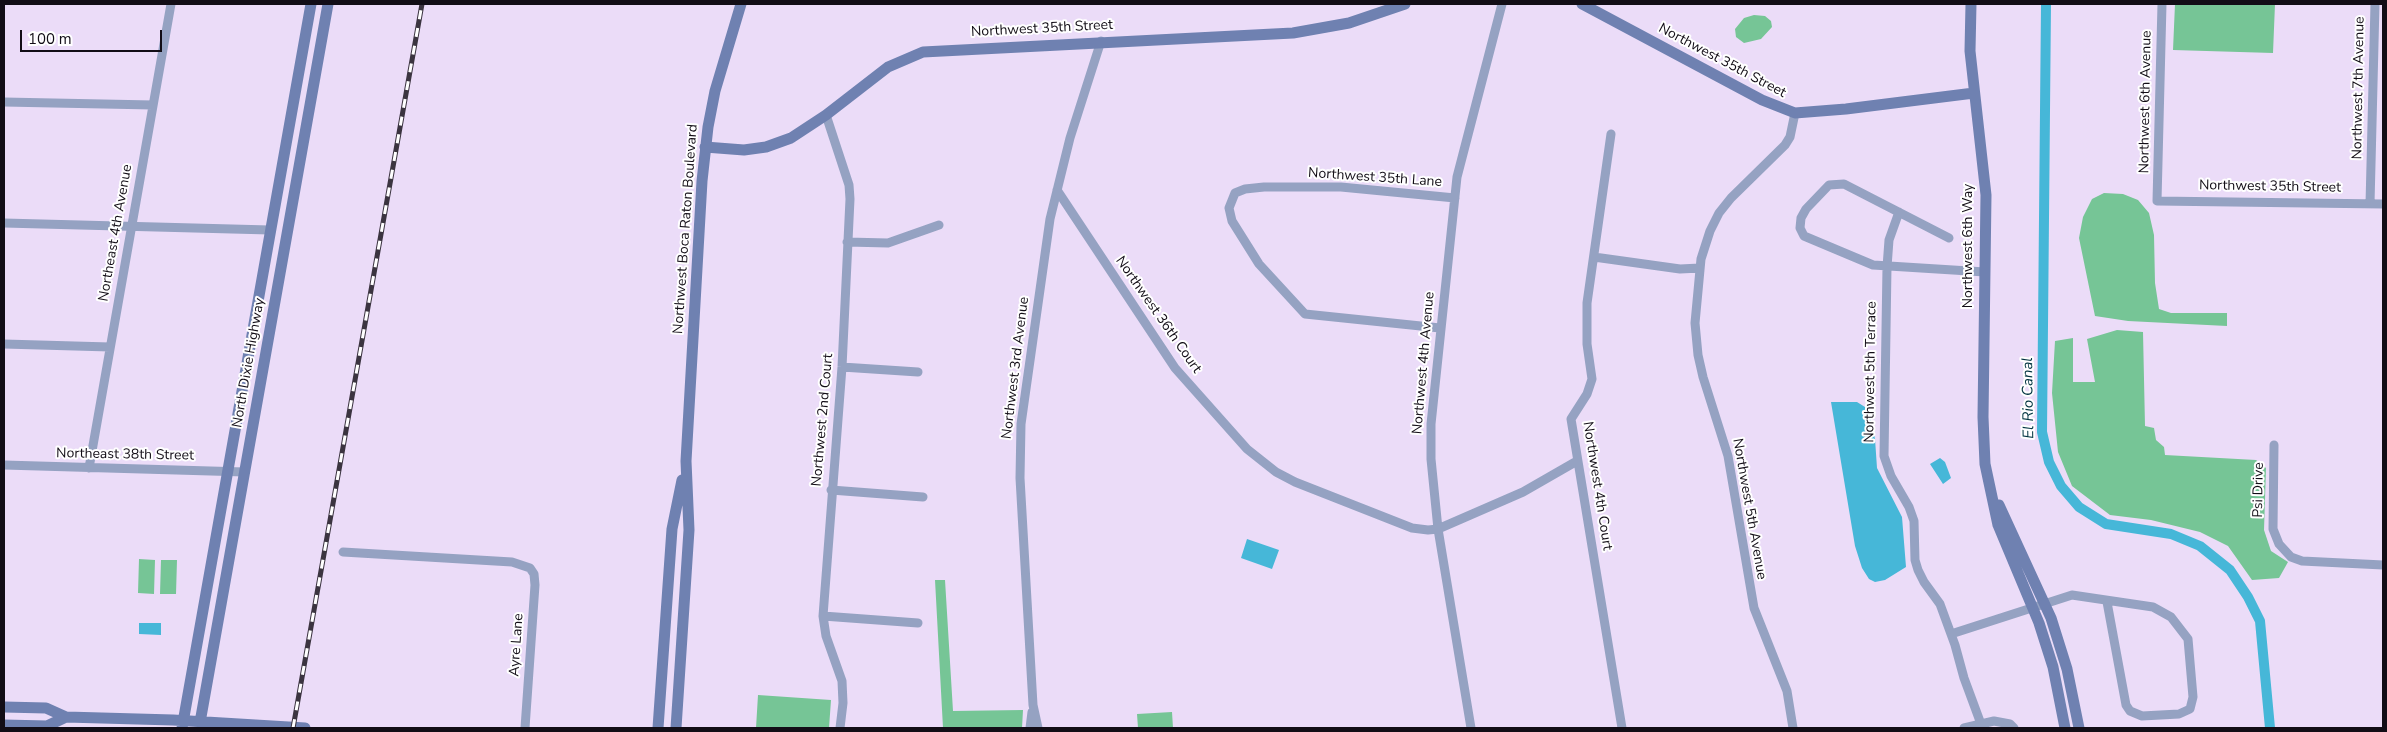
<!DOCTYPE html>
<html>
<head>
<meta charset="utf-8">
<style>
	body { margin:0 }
	#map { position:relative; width:2387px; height:732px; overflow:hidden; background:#ebdcf8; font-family:"Nunito Sans",sans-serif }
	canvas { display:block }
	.frame { position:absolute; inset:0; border:5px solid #120d16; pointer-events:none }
	.scale { position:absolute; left:20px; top:30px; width:142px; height:22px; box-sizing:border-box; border:2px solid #120d16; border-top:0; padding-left:6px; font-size:15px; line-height:18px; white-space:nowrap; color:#120d16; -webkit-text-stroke:4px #fff; paint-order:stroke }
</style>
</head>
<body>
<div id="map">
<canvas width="2387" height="732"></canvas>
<div class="frame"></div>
<div class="scale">100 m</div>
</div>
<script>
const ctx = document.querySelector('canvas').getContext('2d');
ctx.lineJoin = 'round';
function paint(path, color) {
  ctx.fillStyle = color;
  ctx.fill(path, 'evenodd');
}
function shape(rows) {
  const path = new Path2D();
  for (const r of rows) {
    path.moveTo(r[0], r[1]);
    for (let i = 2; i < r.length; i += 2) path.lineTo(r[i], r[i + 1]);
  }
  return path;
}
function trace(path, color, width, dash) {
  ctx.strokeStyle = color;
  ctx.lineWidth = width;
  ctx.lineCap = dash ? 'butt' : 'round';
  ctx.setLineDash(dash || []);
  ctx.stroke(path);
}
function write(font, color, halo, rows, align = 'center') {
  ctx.font = font + ' "Nunito Sans",sans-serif';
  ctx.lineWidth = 4;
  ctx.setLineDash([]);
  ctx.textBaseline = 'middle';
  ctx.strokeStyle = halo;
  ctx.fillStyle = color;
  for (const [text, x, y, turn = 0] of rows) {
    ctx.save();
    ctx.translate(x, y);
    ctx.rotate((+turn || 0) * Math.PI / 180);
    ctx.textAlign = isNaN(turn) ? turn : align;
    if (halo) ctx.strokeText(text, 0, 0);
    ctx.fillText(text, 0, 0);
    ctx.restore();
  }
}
const green = shape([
	[2175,4,2275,4,2273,53,2173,50],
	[1754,15,1765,16,1771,21,1772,27,1761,39,1744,43,1736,37,1735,29,1744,18],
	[2104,193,2123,194,2138,200,2149,213,2154,235,2155,283,2159,309,2171,313,2227,313,2227,326,2128,321,2095,316,2079,238,2083,217,2092,199],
	[2117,330,2143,332,2145,426,2154,428,2156,440,2164,447,2165,455,2256,460,2266,468,2264,530,2271,551,2288,562,2279,578,2252,580,2228,546,2200,532,2151,520,2110,515,2072,486,2058,452,2052,393,2055,341,2073,338,2073,382,2095,382,2087,339],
	[139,559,155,560,154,594,138,593],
	[161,560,177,560,176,594,160,594],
	[935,580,945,580,953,711,1023,710,1022,728,943,728],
	[758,695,831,700,829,728,756,728],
	[1172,712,1173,728,1138,728,1137,714]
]);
const water = shape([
	[1831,402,1857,402,1865,407,1869,413,1875,439,1877,468,1902,517,1906,567,1885,580,1875,582,1869,579,1862,568,1855,546],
	[1940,458,1945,462,1951,478,1943,484,1930,464],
	[1247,539,1279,550,1272,569,1241,558],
	[139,623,161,623,161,635,139,634]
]);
const canal = shape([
	[2046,4,2042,432,2049,462,2061,486,2079,507,2106,524,2171,534,2200,546,2230,570,2248,597,2260,621,2270,728]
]);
const street = shape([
	[2162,4,2157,201,2383,204],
	[4,102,153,105],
	[826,115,849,185,850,199,842,367,823,616,826,636,842,681,843,703,840,728],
	[1611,134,1587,303,1587,344,1592,379,1587,394,1571,419,1622,728],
	[1057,190,1175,368,1247,449,1276,472,1295,482,1412,528,1428,530,1438,529,1523,492,1577,461],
	[2370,204,2375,4],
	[1899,212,1889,240,1887,267,1884,456,1891,476,1909,507,1914,521,1915,560,1918,570,1924,582,1940,604,1955,645,1964,678,1981,724],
	[4,223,270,230],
	[1949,238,1844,184,1829,185,1806,209,1801,218,1800,228,1804,236,1873,265,1985,272],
	[847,242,888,243,939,225],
	[1594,257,1680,269,1700,268],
	[1440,328,1305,314,1259,264,1232,221,1229,208,1235,193,1245,189,1264,187,1341,187,1455,198],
	[4,344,110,347],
	[842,367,918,372],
	[2274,445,2273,529,2279,544,2291,557,2302,561,2383,565],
	[4,465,245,472],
	[89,468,171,4],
	[831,490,923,497],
	[343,552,512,562,530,568,534,574,535,585,525,728],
	[823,616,918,623],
	[1951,634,2072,595,2153,607,2171,617,2188,639,2193,697,2190,709,2179,714,2142,716,2130,711,2126,705,2107,602],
	[1030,728,1032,712],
	[1038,728,1033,705,1020,478,1021,424,1050,219,1070,138,1101,41],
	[1471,728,1438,529,1431,459,1431,424,1457,177,1502,4],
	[1793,728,1787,691,1754,608,1728,456,1703,377,1698,355,1695,323,1701,259,1710,231,1719,213,1731,198,1785,145,1790,137,1795,113],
	[1964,728,1994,721,2010,724,2014,728]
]);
const secondary = shape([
	[1582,4,1762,100,1795,113,1846,109,1974,93],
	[1971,4,1970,51,1986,195,1983,417,1985,464,1998,525,2039,623,2053,667,2065,728],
	[705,147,744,150,766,147,791,138,826,115,888,67,923,52,1293,33,1349,23,1405,4],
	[1999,505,2051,618,2067,669,2079,728],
	[4,707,46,708,66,717,173,720,305,728],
	[4,725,47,726,66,717],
	[182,728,311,4],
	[199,728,328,4],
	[658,728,672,529,682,480],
	[676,728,689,530,686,461,702,181,708,127,715,91,741,4]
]);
const rail = shape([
	[293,728,422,4]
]);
const streetNames = [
	["Northwest 35th Street",1042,29,-3],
	["Northwest 35th Street",1722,61,28],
	["Northwest 7th Avenue",2359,88,-89],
	["Northwest 6th Avenue",2146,102,-89],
	["Northwest 35th Lane",1375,178,4],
	["Northwest 35th Street",2270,187,1],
	["Northwest Boca Raton Boulevard",686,229,-86],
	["Northeast 4th Avenue",116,233,-80],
	["Northwest 6th Way",1969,246,-90],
	["Northwest 36th Court",1158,315,55],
	["North Dixie Highway",249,363,-80],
	["Northwest 4th Avenue",1424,363,-85],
	["Northwest 3rd Avenue",1016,368,-83],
	["Northwest 5th Terrace",1871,372,-89],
	["Northwest 2nd Court",823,420,-85],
	["Northeast 38th Street",125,455,1],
	["Northwest 4th Court",1597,486,81],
	["Psi Drive",2259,490,-89],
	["Northwest 5th Avenue",1749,509,80],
	["Ayre Lane",517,645,-86]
];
const waterNames = [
	["El Rio Canal",2029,398,-91]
];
paint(green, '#76c596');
paint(water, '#46b7d8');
trace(canal, '#46b7d8', 10);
trace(street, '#95a2c2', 9);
trace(secondary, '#6f81b1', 11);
trace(rail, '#3b3440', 5);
trace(rail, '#fff', 3, [9]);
write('14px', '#120d16', '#fff', streetNames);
write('italic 15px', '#003340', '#fff', waterNames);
</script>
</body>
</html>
